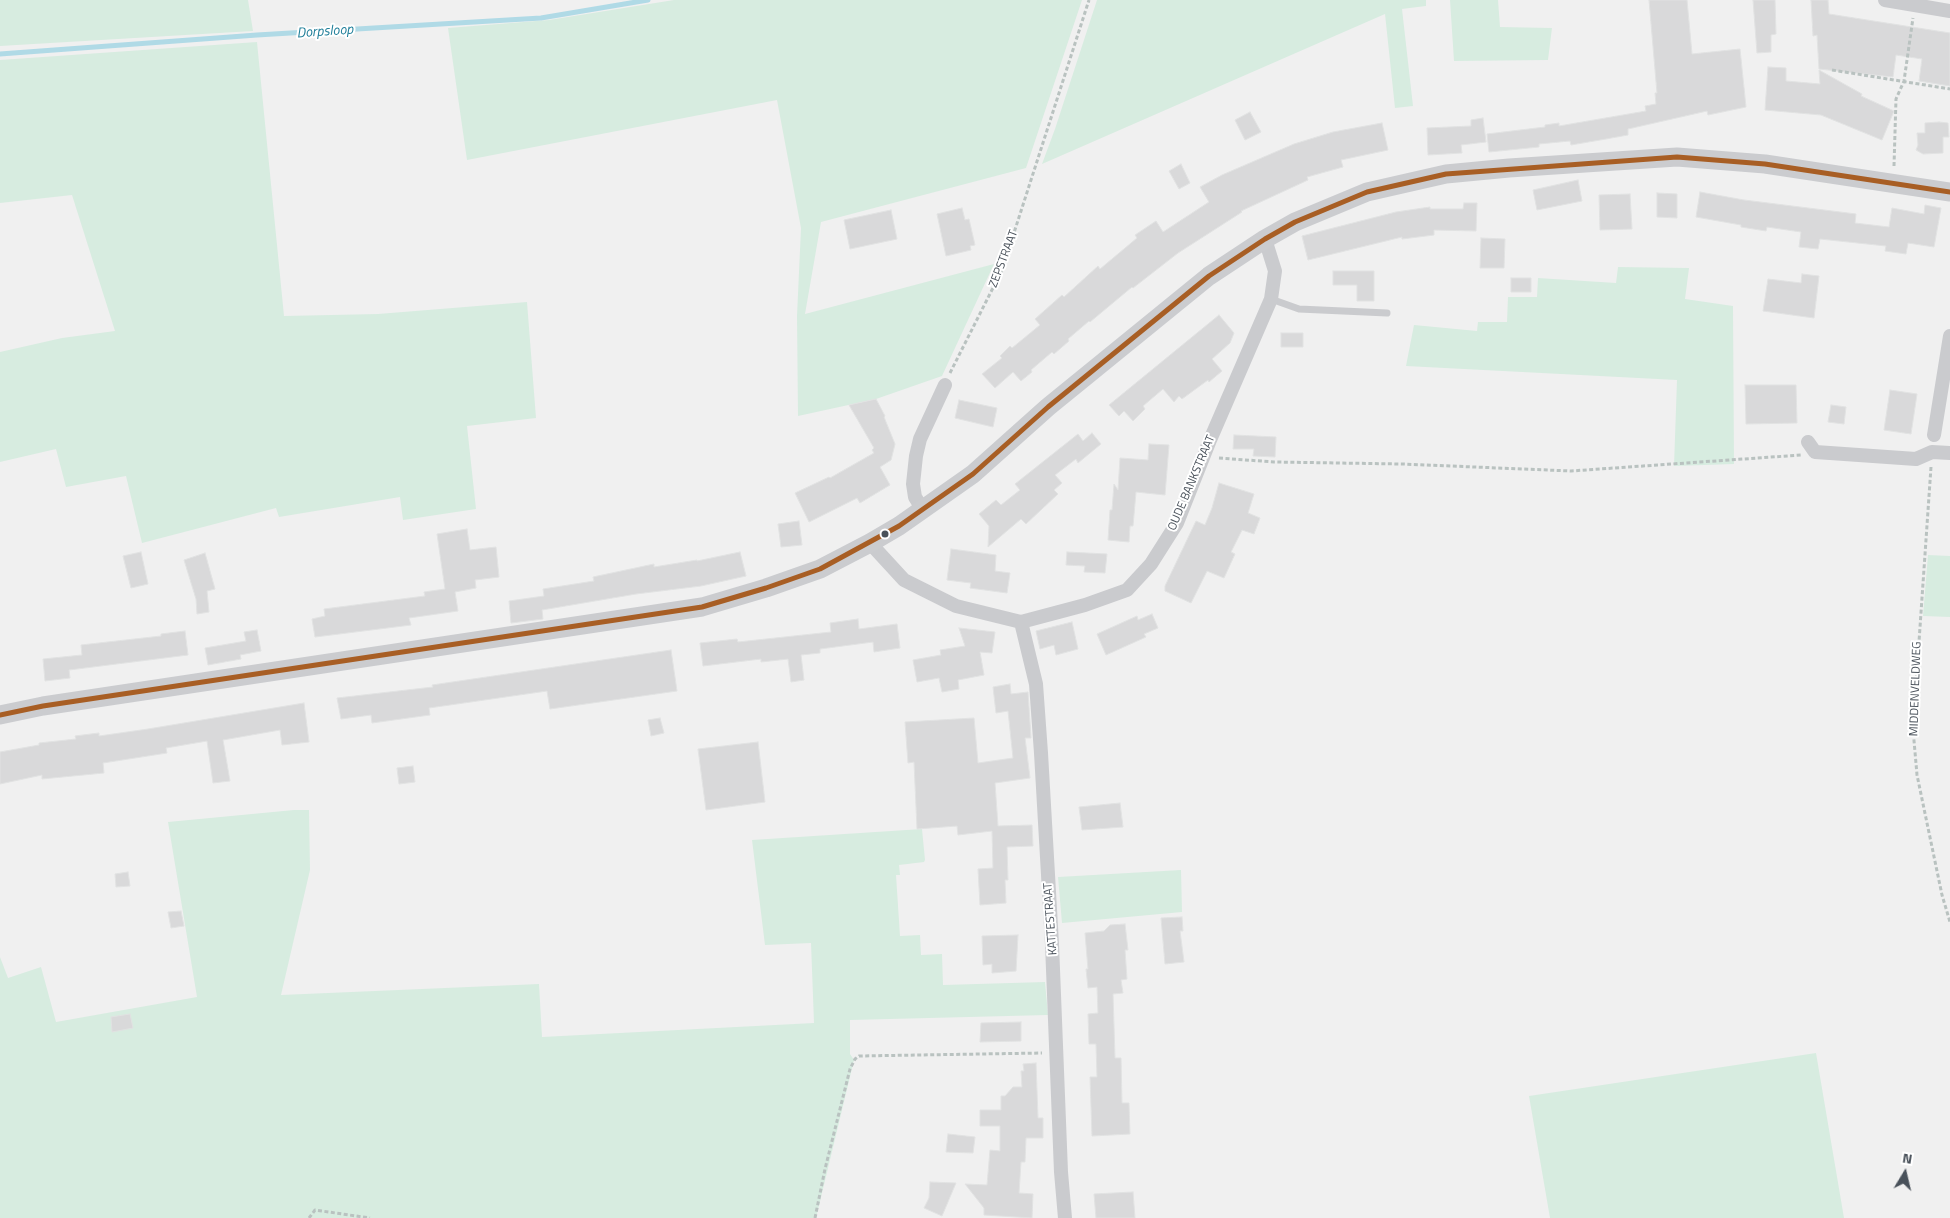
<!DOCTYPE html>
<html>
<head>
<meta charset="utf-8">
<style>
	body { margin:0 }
	#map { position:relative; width:1950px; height:1218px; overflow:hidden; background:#f0f0f0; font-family:"Titillium Web",sans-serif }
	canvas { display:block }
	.north { position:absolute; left:1880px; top:1148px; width:50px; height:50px; -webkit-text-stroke:4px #fff; paint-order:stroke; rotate:9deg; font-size:14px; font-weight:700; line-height:20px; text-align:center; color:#49515a }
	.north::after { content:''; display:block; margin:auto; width:18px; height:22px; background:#49515a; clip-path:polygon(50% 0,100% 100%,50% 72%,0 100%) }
</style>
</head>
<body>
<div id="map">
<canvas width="1950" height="1218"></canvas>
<div class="north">N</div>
</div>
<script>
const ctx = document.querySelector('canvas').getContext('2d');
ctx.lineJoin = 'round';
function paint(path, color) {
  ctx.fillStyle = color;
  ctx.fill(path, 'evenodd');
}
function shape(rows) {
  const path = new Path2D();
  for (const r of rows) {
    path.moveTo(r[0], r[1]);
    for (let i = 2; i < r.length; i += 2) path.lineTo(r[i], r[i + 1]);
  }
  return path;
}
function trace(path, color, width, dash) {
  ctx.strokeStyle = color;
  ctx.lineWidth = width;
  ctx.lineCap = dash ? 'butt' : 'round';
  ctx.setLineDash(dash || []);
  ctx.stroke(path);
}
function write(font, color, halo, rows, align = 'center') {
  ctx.font = font + ' "Titillium Web",sans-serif';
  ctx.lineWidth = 4;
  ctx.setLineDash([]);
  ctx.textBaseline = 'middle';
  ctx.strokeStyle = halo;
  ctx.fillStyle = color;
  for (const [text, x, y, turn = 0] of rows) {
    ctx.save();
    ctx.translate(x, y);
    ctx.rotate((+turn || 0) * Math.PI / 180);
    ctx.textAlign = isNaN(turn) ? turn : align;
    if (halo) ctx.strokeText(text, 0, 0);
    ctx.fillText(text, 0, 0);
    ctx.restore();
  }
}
const green = shape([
	[0,0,248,0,253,31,0,46],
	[674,0,1082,0,1026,168,821,222,805,314,994,264,942,376,876,399,798,416,797,316,801,228,777,100,467,160,448,28,549,20],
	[1097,0,1426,0,1426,6,1402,9,1413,106,1395,108,1385,14,1042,164,1055,129],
	[1450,0,1498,0,1500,27,1552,28,1548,60,1454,61],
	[257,42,284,316,378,314,527,302,536,418,467,426,476,509,403,520,400,497,279,517,276,508,142,543,126,476,66,487,56,449,0,462,0,352,62,338,115,331,72,195,0,203,0,60],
	[1618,267,1689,268,1685,299,1733,306,1734,464,1674,466,1677,380,1406,366,1414,325,1477,331,1478,322,1507,322,1508,297,1537,297,1538,278,1616,283],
	[1928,555,1950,556,1950,617,1923,616],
	[294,810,309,810,310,870,281,995,539,984,542,1037,814,1023,811,943,765,945,752,840,922,829,925,860,924,862,899,865,900,875,896,875,900,936,920,935,921,955,942,954,943,985,1045,982,1048,1015,850,1020,850,1054,854,1060,816,1218,0,1218,0,957,8,978,41,967,56,1022,197,997,168,822],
	[1181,870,1182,912,1062,923,1058,877],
	[1816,1053,1844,1218,1550,1218,1529,1096]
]);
const stream = shape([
	[0,54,257,35,541,18,648,0]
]);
const building = shape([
	[1649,0,1687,0,1692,54,1740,49,1746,107,1708,115,1707,111,1628,129,1628,135,1606,139,1571,145,1570,141,1539,144,1539,147,1489,152,1487,134,1545,127,1545,125,1559,123,1559,126,1646,111,1645,106,1656,104,1655,93,1657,93,1649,0],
	[1753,0,1775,0,1776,34,1771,35,1771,52,1757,53,1753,0],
	[1811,0,1828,0,1829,14,1950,33,1950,86,1919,81,1922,59,1896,55,1893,77,1819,69,1817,35,1813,36,1811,0],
	[1768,67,1786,68,1786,81,1820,84,1819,70,1862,94,1861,96,1894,111,1882,140,1821,115,1765,110,1768,67],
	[1250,112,1261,132,1245,140,1235,120,1250,112],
	[1483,118,1486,142,1461,145,1462,153,1428,155,1427,128,1471,126,1471,120,1483,118],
	[1939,122,1948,123,1949,137,1943,137,1943,153,1923,154,1916,150,1918,145,1917,133,1925,133,1925,123,1939,122],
	[1382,123,1388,150,1341,160,1343,167,1307,177,1308,180,1241,211,1242,212,1178,253,1133,288,1132,287,1090,322,1089,321,1068,339,1069,341,1054,354,1052,352,1031,370,1032,372,1021,381,1013,372,995,388,982,374,1002,358,1000,356,1010,346,1012,348,1040,325,1035,319,1062,295,1064,297,1098,266,1100,269,1137,238,1135,235,1156,221,1163,232,1209,202,1200,187,1222,175,1294,144,1333,132,1382,123],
	[1181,164,1190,183,1179,189,1169,171,1181,164],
	[1578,180,1582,201,1537,210,1533,190,1578,180],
	[1700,192,1744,200,1856,214,1855,223,1889,227,1892,208,1924,214,1925,205,1941,208,1934,247,1908,243,1906,254,1885,251,1886,246,1820,239,1818,249,1799,247,1801,232,1767,227,1766,231,1741,227,1741,225,1696,217,1700,192],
	[1657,193,1677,194,1677,218,1657,217,1657,193],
	[1630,194,1632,229,1600,230,1599,195,1630,194],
	[1464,203,1477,203,1476,231,1434,230,1434,235,1402,239,1402,237,1308,260,1302,236,1396,212,1430,207,1430,209,1463,209,1464,203],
	[962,208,965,220,969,219,975,245,970,246,971,250,946,256,937,214,962,208],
	[891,210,897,239,850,249,844,220,891,210],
	[1481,238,1505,239,1504,268,1480,268,1481,238],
	[1333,271,1374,271,1374,301,1357,301,1357,285,1333,285,1333,271],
	[1802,274,1819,276,1814,318,1763,311,1768,279,1801,283,1802,274],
	[1511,278,1531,278,1531,292,1511,292,1511,278],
	[1219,315,1234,333,1230,343,1212,359,1222,371,1209,382,1208,380,1182,399,1179,396,1174,402,1163,389,1143,406,1145,409,1133,421,1124,411,1119,416,1109,405,1219,315],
	[1281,333,1303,333,1303,347,1281,347,1281,333],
	[1745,385,1796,385,1797,423,1746,424,1745,385],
	[1890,390,1917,394,1911,434,1884,430,1890,390],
	[876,399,885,416,884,417,895,444,891,460,880,467,890,485,860,503,857,498,809,522,795,493,829,477,830,478,874,453,872,450,874,448,849,405,876,399],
	[959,400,997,408,993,427,955,418,959,400],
	[1831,405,1846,407,1844,424,1828,422,1831,405],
	[1092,433,1101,444,1078,463,1076,459,1055,475,1062,483,1054,490,1058,494,1026,524,1021,519,988,547,989,526,979,514,996,500,1001,505,1020,490,1015,484,1078,434,1083,441,1092,433],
	[1234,435,1276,437,1275,457,1253,456,1254,449,1233,449,1234,435],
	[1149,444,1169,445,1165,495,1136,492,1133,526,1130,526,1129,542,1108,540,1110,510,1112,510,1114,484,1118,490,1120,458,1148,460,1149,444],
	[1219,483,1254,494,1248,513,1260,518,1254,534,1242,530,1231,552,1235,554,1224,578,1207,571,1191,603,1165,591,1165,586,1196,521,1205,525,1212,508,1219,483],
	[799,521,802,545,781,547,778,524,799,521],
	[467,529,470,550,496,547,499,577,475,580,476,588,455,592,458,611,409,618,411,625,315,637,312,619,325,616,324,609,425,596,424,592,445,589,437,534,467,529],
	[951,549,996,555,995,571,1010,573,1007,593,970,588,971,583,947,580,951,549],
	[141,552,148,584,131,588,123,556,141,552],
	[740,552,746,576,701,586,636,594,542,610,543,619,511,623,509,601,544,596,543,589,594,581,593,577,654,564,654,567,697,560,697,561,740,552],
	[1067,552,1107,554,1105,573,1084,572,1085,566,1066,565,1067,552],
	[205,553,215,589,207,591,209,612,197,614,196,599,184,560,205,553],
	[1152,614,1158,628,1144,634,1146,637,1106,655,1097,634,1137,616,1138,620,1152,614],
	[858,619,859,629,897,624,900,648,874,652,873,642,820,649,820,653,801,655,804,680,791,682,788,659,761,662,761,659,703,666,700,643,737,639,738,642,831,632,830,623,858,619],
	[1072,622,1078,649,1056,655,1054,645,1040,649,1036,631,1072,622],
	[959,628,995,632,992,653,980,652,984,675,958,680,959,689,942,692,939,678,917,682,913,660,941,655,940,650,965,646,959,628],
	[257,630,261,651,240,655,241,659,208,665,205,648,246,641,244,632,257,630],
	[185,631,188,655,69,670,70,678,45,681,43,659,82,655,81,645,161,636,161,634,185,631],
	[671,650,677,691,550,709,547,691,429,708,430,715,372,723,371,715,341,719,337,698,433,687,432,685,671,650],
	[1010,684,1011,694,1028,692,1031,738,1025,738,1030,778,995,783,998,826,1032,825,1033,846,1007,847,1008,880,1005,880,1006,903,980,905,978,869,993,868,992,831,958,835,957,826,917,829,914,762,908,763,905,722,974,718,978,763,1013,758,1008,711,996,713,993,687,1010,684],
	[304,703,309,742,282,745,280,730,223,740,230,781,213,783,207,741,166,748,167,753,103,763,104,773,42,779,42,775,0,784,0,752,39,745,39,743,76,739,75,736,99,733,99,736,148,729,304,703],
	[660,718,664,733,651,736,648,720,660,718],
	[758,742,765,802,706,810,698,749,758,742],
	[413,766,415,782,399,784,397,768,413,766],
	[1120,803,1123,827,1082,830,1079,807,1120,803],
	[128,872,130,886,116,887,115,874,128,872],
	[181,911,184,926,171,928,168,912,181,911],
	[1182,917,1183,931,1180,931,1184,962,1165,964,1161,918,1182,917],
	[1125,924,1128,950,1125,950,1127,979,1121,980,1123,993,1113,994,1115,1058,1121,1058,1122,1103,1129,1103,1130,1134,1092,1136,1090,1077,1097,1077,1096,1044,1089,1044,1088,1014,1098,1013,1097,987,1088,988,1086,969,1088,969,1085,933,1104,931,1110,925,1125,924],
	[1018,935,1016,971,992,973,992,964,983,965,982,936,1018,935],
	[130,1014,133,1028,112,1032,111,1017,130,1014],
	[1021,1022,1021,1041,980,1042,981,1023,1021,1022],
	[1036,1063,1038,1118,1043,1118,1043,1138,1026,1138,1025,1162,1021,1162,1019,1193,1033,1194,1032,1218,984,1215,984,1208,965,1184,987,1185,990,1150,1000,1151,1000,1126,980,1126,980,1110,1001,1110,1001,1096,1005,1096,1013,1087,1022,1087,1021,1071,1024,1071,1023,1064,1036,1063],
	[948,1134,975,1137,973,1153,946,1152,948,1134],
	[930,1182,956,1183,942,1216,924,1208,929,1198,930,1182],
	[1133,1192,1135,1218,1096,1218,1094,1194,1133,1192]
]);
const path = shape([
	[1832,70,1950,89],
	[1894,166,1896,99,1904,81,1913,18],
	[950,373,1002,270,1089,0],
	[1219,458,1274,462,1402,464,1571,471,1801,455],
	[1931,467,1913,729,1917,775,1942,895,1950,922],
	[309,1218,315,1210,370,1218],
	[815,1218,825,1169,850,1069,855,1059,859,1056,1042,1053]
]);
const lane = shape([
	[1271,299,1299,309,1387,313]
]);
const street = shape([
	[1885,0,1950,11],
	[1934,435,1950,336],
	[1808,442,1815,452,1830,453,1916,459,1932,452,1950,453],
	[923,510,915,497,913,484,916,456,920,439,945,385],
	[870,543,904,580,956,606,1021,622,1085,605,1127,590,1151,564,1177,523,1210,440,1271,299,1275,271,1265,239],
	[1021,622,1036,684,1041,753,1052,944,1061,1172,1065,1218]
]);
const secondary = shape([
	[0,715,43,706,702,607,766,588,820,569,870,543,899,526,973,474,1048,407,1209,276,1265,239,1295,222,1367,192,1446,174,1509,168,1677,157,1765,164,1950,192]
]);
const bus1 = shape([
	[0,715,43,706,702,607,766,588,820,569,899,526,973,474,1048,407,1209,276,1265,239,1295,222,1367,192,1446,174,1677,157,1765,164,1950,192]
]);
const markers = [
	[885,534,4.5,"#49515a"]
];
const streetNames = [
	["ZEPSTRAAT",1004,259,-69],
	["OUDE BANKSTRAAT",1192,483,-67],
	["MIDDENVELDWEG",1916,689,-88],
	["KATTESTRAAT",1051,919,-94]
];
const waterNames = [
	["Dorpsloop",325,32,-4]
];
paint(green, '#d7ece0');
trace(stream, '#b0dae6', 5);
paint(building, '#d9d9da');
trace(building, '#e1e2e2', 1);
trace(path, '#b9c2c0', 3, [4, 2.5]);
trace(lane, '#cacbce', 7);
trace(street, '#cacbce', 14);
trace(secondary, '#cbcccf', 19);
trace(bus1, '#a85e24', 5);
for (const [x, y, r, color] of markers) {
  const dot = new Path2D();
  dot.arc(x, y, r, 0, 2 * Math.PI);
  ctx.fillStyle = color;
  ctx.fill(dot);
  trace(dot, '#fff', 2);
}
write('12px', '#49515a', '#fff', streetNames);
write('italic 14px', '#1d7d98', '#fff', waterNames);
</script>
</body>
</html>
